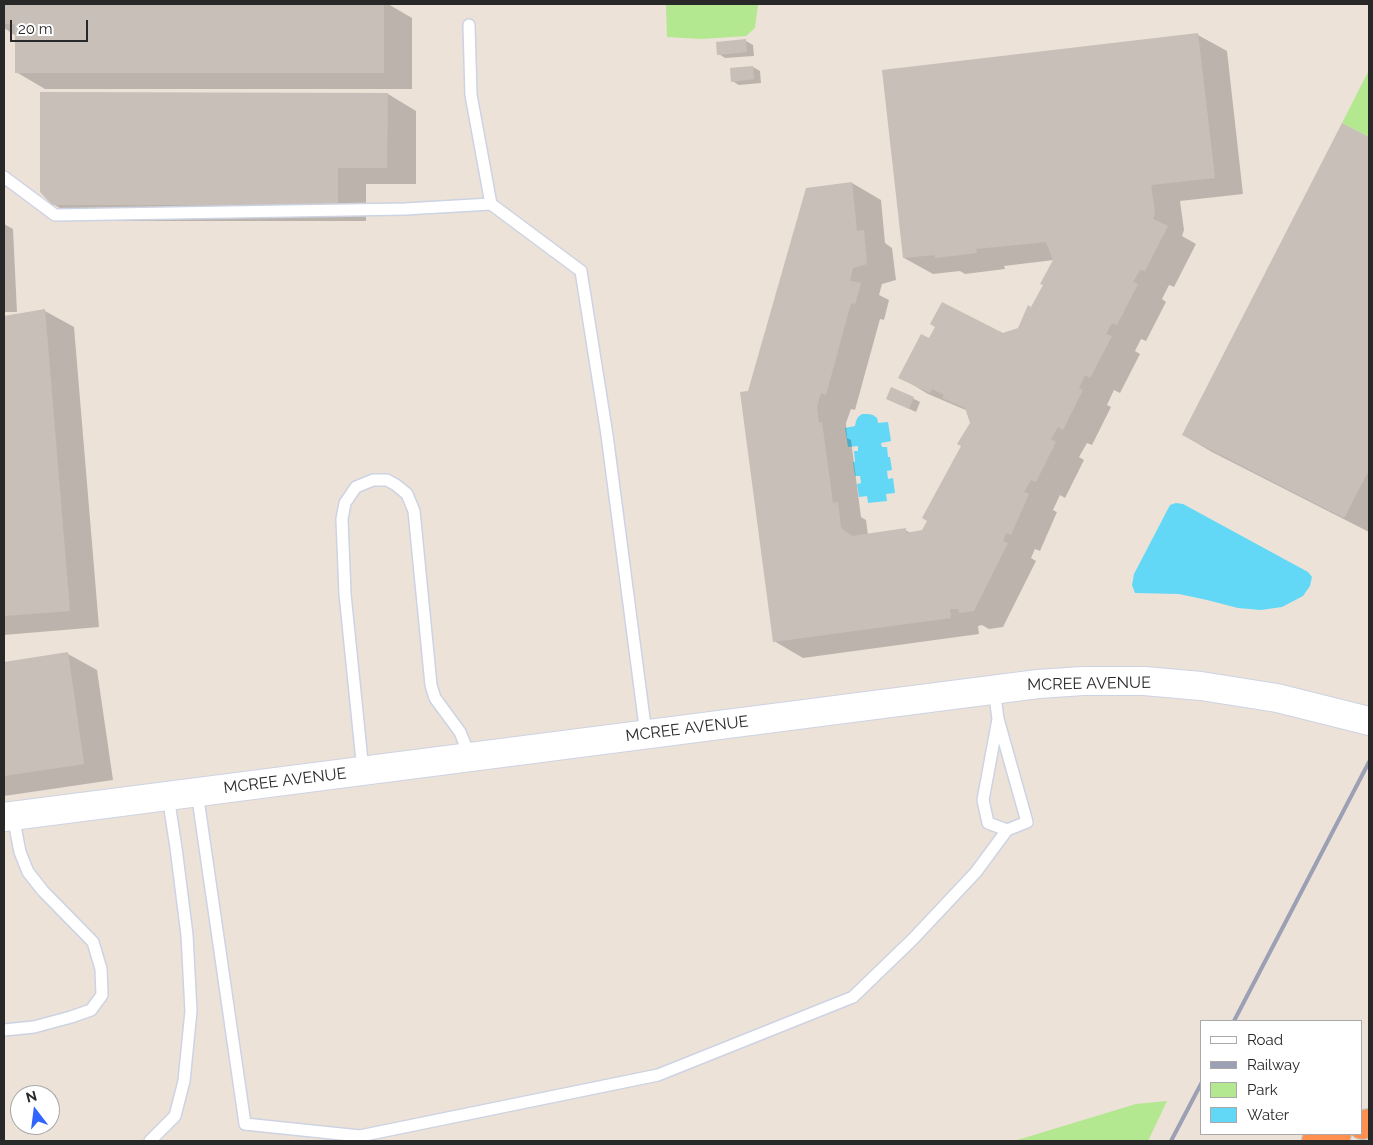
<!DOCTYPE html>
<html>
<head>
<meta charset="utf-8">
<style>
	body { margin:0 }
	#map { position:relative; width:1373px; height:1145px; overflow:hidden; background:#ece2d8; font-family:Raleway,sans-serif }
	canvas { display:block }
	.frame { position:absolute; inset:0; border:5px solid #282828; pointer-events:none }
	.legend { position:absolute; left:1200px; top:1020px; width:162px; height:115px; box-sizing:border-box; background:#fff; border:1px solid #a9a9a9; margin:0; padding:6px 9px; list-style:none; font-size:15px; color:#282828 }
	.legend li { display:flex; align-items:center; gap:10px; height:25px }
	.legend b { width:25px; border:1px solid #a9a9a9 }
	.north { position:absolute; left:10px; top:1085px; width:50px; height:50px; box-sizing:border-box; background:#fff; border:1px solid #a9a9a9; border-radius:50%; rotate:345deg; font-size:14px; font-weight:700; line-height:20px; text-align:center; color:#282828 }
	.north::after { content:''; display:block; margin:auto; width:18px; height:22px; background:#3165ff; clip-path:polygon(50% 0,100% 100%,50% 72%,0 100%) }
	.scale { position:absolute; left:10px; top:20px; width:78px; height:22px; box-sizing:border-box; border:2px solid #282828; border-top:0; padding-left:6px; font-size:15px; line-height:18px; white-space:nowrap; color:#282828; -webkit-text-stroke:4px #fff; paint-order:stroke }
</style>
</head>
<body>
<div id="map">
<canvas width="1373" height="1145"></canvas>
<div class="frame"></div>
<ul class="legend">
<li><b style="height:6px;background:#fff"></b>Road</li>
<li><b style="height:6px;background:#9ba0b4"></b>Railway</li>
<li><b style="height:14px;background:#b3e790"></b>Park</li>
<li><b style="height:14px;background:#62d8f6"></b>Water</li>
</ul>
<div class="north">N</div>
<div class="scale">20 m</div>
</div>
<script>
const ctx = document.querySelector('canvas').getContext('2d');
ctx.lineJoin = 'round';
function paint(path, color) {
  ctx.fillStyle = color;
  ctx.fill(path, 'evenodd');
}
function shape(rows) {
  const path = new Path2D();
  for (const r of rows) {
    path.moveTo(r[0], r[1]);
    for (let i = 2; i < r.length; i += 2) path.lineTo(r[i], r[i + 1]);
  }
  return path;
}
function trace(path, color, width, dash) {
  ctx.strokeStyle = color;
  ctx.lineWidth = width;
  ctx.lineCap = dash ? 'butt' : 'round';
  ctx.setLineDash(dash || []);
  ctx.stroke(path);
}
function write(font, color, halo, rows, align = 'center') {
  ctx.font = font + ' Raleway,sans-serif';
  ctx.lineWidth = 4;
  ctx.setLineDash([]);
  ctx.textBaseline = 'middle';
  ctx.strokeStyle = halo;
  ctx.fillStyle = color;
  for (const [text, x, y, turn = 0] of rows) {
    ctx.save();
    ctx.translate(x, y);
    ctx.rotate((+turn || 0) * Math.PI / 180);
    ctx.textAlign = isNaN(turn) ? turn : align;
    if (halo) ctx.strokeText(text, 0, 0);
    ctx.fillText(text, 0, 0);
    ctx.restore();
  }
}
const green = shape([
	[666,4,758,4,755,28,746,36,701,39,667,37],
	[1369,70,1369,137,1342,123],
	[1167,1101,1148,1141,1014,1141,1136,1104]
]);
const water = shape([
	[862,414,868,414,873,415,877,418,878,423,888,422,891,441,881,443,882,447,887,447,888,457,890,457,892,470,887,471,888,479,893,478,895,493,886,494,887,501,868,503,867,496,859,497,857,484,861,483,860,476,855,476,853,462,855,462,854,451,858,451,858,446,848,447,845,428,855,426,856,421,858,417],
	[1176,503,1183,504,1308,572,1312,577,1310,586,1303,596,1282,607,1261,610,1238,608,1207,600,1179,594,1135,593,1132,585,1134,574,1170,505]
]);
const shadow = shape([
	[4,4,388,4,412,18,412,89,45,89,16,72,16,36,4,28],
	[1198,35,1227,51,1243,194,1180,201,1184,230,1182,236,1196,244,1174,287,1169,285,1162,299,1166,302,1146,341,1141,339,1135,351,1140,354,1120,393,1114,390,1107,405,1111,407,1092,445,1087,443,1079,457,1084,460,1065,498,1060,495,1053,510,1057,512,1040,551,1035,549,1031,558,1036,561,1003,627,989,629,982,625,978,626,979,634,803,658,774,641,749,392,852,183,881,200,885,243,892,248,896,280,882,284,879,295,889,300,884,320,880,319,855,410,851,409,846,423,847,438,851,440,861,517,866,520,868,535,905,530,911,533,923,531,963,446,972,423,968,411,928,394,900,377,930,339,1002,334,1019,329,1045,285,1054,260,1004,266,1005,269,965,274,960,271,933,274,904,258],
	[746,41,753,45,754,56,725,58,719,54],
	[753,67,760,71,761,83,739,85,732,81],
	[388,94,416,111,416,184,366,184,366,221,82,221,53,204],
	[1342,125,1369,138,1369,532,1212,452,1183,435],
	[4,224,13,229,17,312,4,312],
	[45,311,74,327,99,627,4,635,4,317],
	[892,388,920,402,916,412,894,402],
	[68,654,97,670,113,780,4,796,4,663]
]);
const building = shape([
	[4,4,384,4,384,73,15,73,15,24,4,24],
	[1198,33,1215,178,1151,185,1155,213,1153,219,1168,226,1145,271,1140,270,1133,282,1138,284,1117,325,1112,323,1106,334,1112,336,1090,378,1085,375,1079,388,1083,390,1063,430,1058,427,1051,439,1056,442,1036,482,1031,480,1024,492,1029,494,1011,535,1006,533,1003,541,1008,543,974,611,959,613,958,609,950,609,951,618,773,642,740,392,748,391,806,188,852,182,857,231,864,230,867,264,853,268,850,281,861,283,855,304,851,303,826,395,821,393,817,406,819,423,822,422,833,503,838,502,841,528,852,536,906,528,906,533,922,530,927,521,922,518,961,446,957,444,970,423,965,408,942,398,944,395,932,389,930,393,898,378,921,334,929,338,935,327,930,324,942,302,1003,333,1018,328,1028,305,1031,307,1043,285,1040,284,1053,260,1046,242,976,249,977,253,935,258,935,255,903,258,882,70],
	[746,39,747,52,717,55,716,42],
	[753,66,754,79,731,82,730,68],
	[40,92,388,93,387,168,338,168,338,205,52,205,40,192],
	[1342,123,1369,137,1369,470,1344,518,1182,435],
	[45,309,70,611,4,616,4,316],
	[891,387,914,397,909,409,886,399],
	[68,652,84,764,4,776,4,662]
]);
const lane = shape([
	[469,25,471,95,491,204],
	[4,177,55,215,405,209,491,204,581,271,607,435,646,734],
	[994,689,998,719,1027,822,1007,830,988,823,983,800,998,719],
	[363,771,345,594,342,519,345,503,356,487,373,480,387,480,396,485,407,494,414,511,431,685,435,698,460,732,470,757],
	[197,792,245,1124,360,1136,658,1075,853,997,913,939,976,872,1007,830],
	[4,1030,34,1027,71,1017,91,1010,102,995,101,969,93,942,43,891,28,872,20,852,13,816],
	[150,1141,175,1116,184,1081,191,1011,187,935,176,848,168,796]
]);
const secondary = shape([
	[4,817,1038,684,1083,681,1144,681,1201,686,1277,698,1369,721]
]);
const highway = shape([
	[1362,1125,1369,1123],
	[1316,1141,1337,1134]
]);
const rail = shape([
	[1234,1021,1369,762],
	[1171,1141,1202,1082]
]);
const streetNames = [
	["MCREE AVENUE",1089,684,-1],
	["MCREE AVENUE",687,729,-7],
	["MCREE AVENUE",285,781,-7]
];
paint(green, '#b3e790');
paint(water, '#62d8f6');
paint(shadow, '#0003');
paint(building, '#c7bfb8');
trace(lane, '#cdd3e2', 14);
trace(secondary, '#cdd3e2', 30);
trace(highway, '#c3c3c3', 30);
trace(lane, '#fff', 11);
trace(secondary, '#fff', 28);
trace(highway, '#ff904f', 28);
trace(rail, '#9ba0b4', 4);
write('16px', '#282828', '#fff', streetNames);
</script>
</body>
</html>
